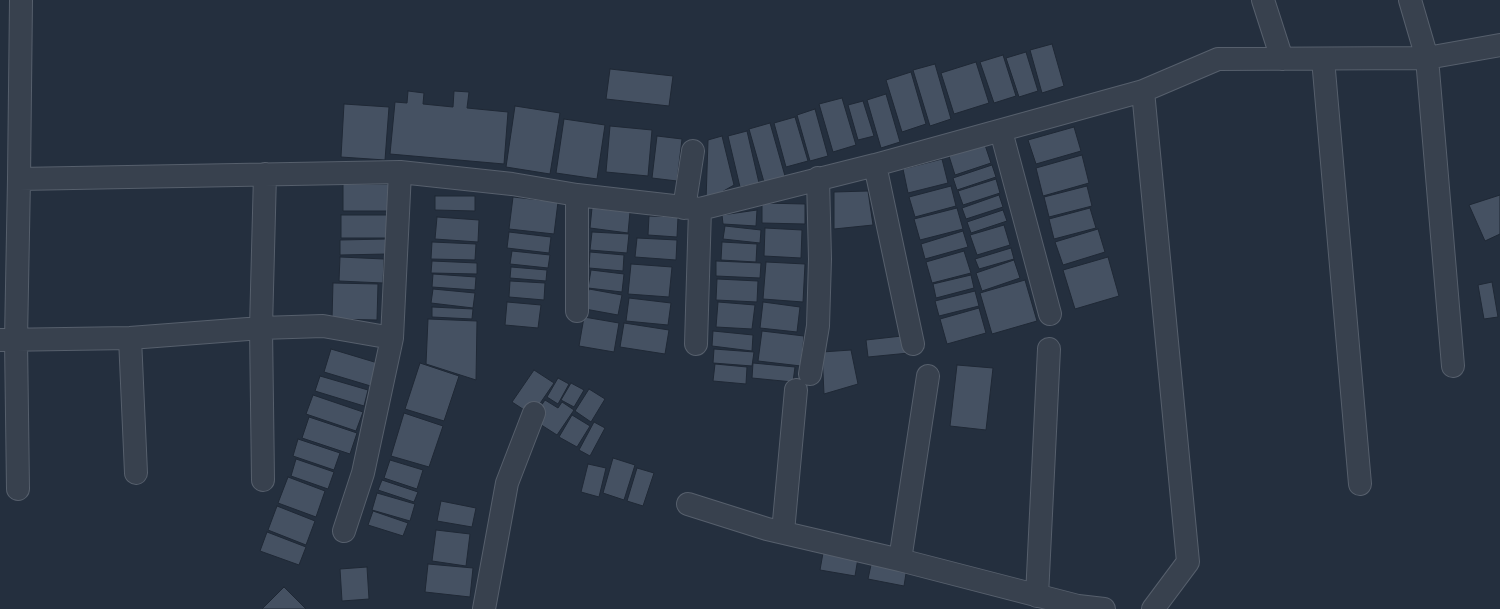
<!DOCTYPE html>
<html>
<head>
<meta charset="utf-8">
<style>
	body { margin:0 }
	canvas { display:block; background:#242f3e }
</style>
</head>
<body>
<canvas width="1500" height="609"></canvas>
<script>
const ctx = document.querySelector('canvas').getContext('2d');
ctx.lineJoin = 'round';
function paint(path, color) {
  ctx.fillStyle = color;
  ctx.fill(path, 'evenodd');
}
function shape(rows) {
  const path = new Path2D();
  for (const r of rows) {
    path.moveTo(r[0], r[1]);
    for (let i = 2; i < r.length; i += 2) path.lineTo(r[i], r[i + 1]);
  }
  return path;
}
function trace(path, color, width, dash) {
  ctx.strokeStyle = color;
  ctx.lineWidth = width;
  ctx.lineCap = dash ? 'butt' : 'round';
  ctx.setLineDash(dash || []);
  ctx.stroke(path);
}
const building = shape([
	[1052,44,1064,86,1042,93,1030,50,1052,44],
	[1026,52,1038,91,1019,97,1006,58,1026,52],
	[1003,55,1016,96,994,103,980,62,1003,55],
	[976,62,989,103,954,114,941,73,976,62],
	[935,64,951,119,930,126,913,70,935,64],
	[610,69,673,76,669,106,606,99,610,69],
	[911,72,926,124,902,132,886,80,911,72],
	[408,91,424,93,423,104,453,107,454,91,469,92,467,108,508,112,504,164,390,154,395,102,407,103,408,91],
	[886,94,900,142,881,148,867,100,886,94],
	[842,98,856,145,833,152,819,104,842,98],
	[863,101,874,136,858,140,848,105,863,101],
	[344,104,389,107,385,160,341,157,344,104],
	[515,106,560,113,550,174,506,167,515,106],
	[815,109,828,156,810,161,797,115,815,109],
	[795,117,808,161,786,167,774,123,795,117],
	[564,119,605,125,597,179,556,173,564,119],
	[770,123,785,176,764,182,749,129,770,123],
	[610,126,652,130,648,176,606,172,610,126],
	[1074,127,1081,151,1036,164,1028,140,1074,127],
	[747,131,759,183,740,187,728,136,747,131],
	[657,136,682,139,677,181,652,178,657,136],
	[722,136,734,185,706,201,708,140,722,136],
	[985,145,991,163,955,175,949,156,985,145],
	[1082,155,1089,183,1043,196,1036,168,1082,155],
	[942,159,948,183,908,193,903,169,942,159],
	[992,165,996,177,957,190,953,178,992,165],
	[996,179,1000,193,963,205,958,191,996,179],
	[343,184,393,184,393,211,343,211,343,184],
	[951,186,956,206,915,217,909,197,951,186],
	[1087,186,1092,206,1049,217,1044,197,1087,186],
	[868,191,873,225,834,229,834,192,868,191],
	[999,195,1003,207,966,219,962,208,999,195],
	[1500,195,1500,234,1485,241,1469,205,1500,195],
	[435,196,475,196,475,211,435,210,435,196],
	[513,197,558,202,554,234,509,229,513,197],
	[762,203,805,204,805,224,762,223,762,203],
	[592,208,630,212,628,233,590,228,592,208],
	[957,208,963,229,920,240,914,219,957,208],
	[1090,208,1096,228,1054,239,1049,219,1090,208],
	[757,210,756,226,723,224,722,215,757,210],
	[1003,210,1007,221,971,233,967,222,1003,210],
	[341,215,390,215,389,238,341,238,341,215],
	[649,216,678,217,677,237,648,235,649,216],
	[437,217,479,220,478,242,435,239,437,217],
	[1004,225,1010,245,977,255,970,235,1004,225],
	[725,226,761,230,760,243,723,239,725,226],
	[765,228,802,230,801,258,764,256,765,228],
	[1098,229,1105,252,1063,265,1055,242,1098,229],
	[963,231,968,247,925,259,921,244,963,231],
	[509,232,551,237,549,253,507,248,509,232],
	[592,232,629,234,627,253,590,250,592,232],
	[637,238,677,240,676,260,635,257,637,238],
	[387,239,387,254,340,255,340,240,387,239],
	[432,242,476,244,475,260,431,259,432,242],
	[722,242,757,244,756,262,721,260,722,242],
	[1011,248,1014,259,979,269,975,259,1011,248],
	[512,251,550,255,548,268,510,264,512,251],
	[964,251,971,273,932,283,926,262,964,251],
	[590,252,624,255,623,271,589,268,590,252],
	[340,257,384,259,383,283,339,281,340,257],
	[1108,257,1119,296,1075,309,1063,270,1108,257],
	[1014,260,1020,278,982,291,976,273,1014,260],
	[432,261,477,263,477,274,431,273,432,261],
	[716,261,761,263,760,278,716,276,716,261],
	[766,262,805,264,803,302,763,299,766,262],
	[631,264,672,267,669,297,628,294,631,264],
	[511,267,547,270,546,281,510,278,511,267],
	[591,270,624,274,622,292,588,288,591,270],
	[433,274,476,277,475,290,432,287,433,274],
	[971,275,974,288,936,298,933,284,971,275],
	[717,279,758,281,757,302,716,300,717,279],
	[1025,280,1037,321,992,334,980,293,1025,280],
	[510,281,545,283,544,300,509,297,510,281],
	[1492,282,1498,317,1484,319,1478,285,1492,282],
	[333,283,378,284,377,320,332,319,333,283],
	[433,289,475,293,473,308,431,303,433,289],
	[589,289,622,295,618,315,585,309,589,289],
	[975,291,979,306,939,316,935,301,975,291],
	[629,298,671,303,668,325,626,321,629,298],
	[507,302,541,305,538,328,505,325,507,302],
	[718,302,755,305,752,329,716,327,718,302],
	[763,302,800,307,797,332,760,328,763,302],
	[432,307,473,309,472,319,432,317,432,307],
	[979,308,986,333,947,344,940,319,979,308],
	[584,317,619,323,614,352,579,346,584,317],
	[428,319,477,321,476,380,426,364,428,319],
	[624,323,669,330,665,354,620,347,624,323],
	[713,331,753,335,752,351,712,346,713,331],
	[762,331,804,336,801,366,758,361,762,331],
	[902,336,909,353,868,357,866,340,902,336],
	[331,349,381,364,374,387,324,372,331,349],
	[714,349,754,352,752,366,713,363,714,349],
	[851,350,858,384,824,394,822,352,851,350],
	[420,363,459,376,444,421,405,409,420,363],
	[753,363,795,367,793,382,752,378,753,363],
	[715,364,747,367,746,384,713,381,715,364],
	[957,365,993,368,986,430,950,426,957,365],
	[534,370,554,383,532,415,512,402,534,370],
	[320,376,368,390,364,406,315,391,320,376],
	[558,378,569,384,558,404,547,397,558,378],
	[571,383,584,390,574,407,561,400,571,383],
	[589,389,605,399,591,422,575,411,589,389],
	[313,395,363,412,356,431,306,414,313,395],
	[545,400,558,408,562,402,574,410,557,435,532,419,545,400],
	[404,413,443,426,429,467,391,456,404,413],
	[572,415,590,426,577,447,559,437,572,415],
	[309,417,357,433,350,454,302,438,309,417],
	[594,422,605,428,590,456,579,450,594,422],
	[298,439,340,453,334,470,293,456,298,439],
	[613,458,635,465,624,500,603,493,613,458],
	[296,459,334,472,328,489,291,476,296,459],
	[390,460,423,470,417,489,384,478,390,460],
	[588,464,606,468,599,497,581,492,588,464],
	[637,468,654,473,643,506,627,501,637,468],
	[288,477,325,491,316,517,278,503,288,477],
	[382,480,418,492,414,502,378,490,382,480],
	[377,493,415,504,410,521,372,510,377,493],
	[441,501,476,508,472,527,437,521,441,501],
	[277,506,315,521,306,545,268,530,277,506],
	[373,511,408,523,403,536,368,525,373,511],
	[436,530,470,534,466,566,432,561,436,530],
	[267,532,306,547,299,565,260,551,267,532],
	[823,553,858,558,855,576,820,570,823,553],
	[872,560,907,567,904,586,868,579,872,560],
	[428,564,473,568,470,597,425,592,428,564],
	[367,567,369,599,342,601,340,569,367,567],
	[284,587,306,609,262,609,284,587]
]);
const minor = shape([
	[21,0,19,179,400,172,512,184,577,195,700,209,875,165,1143,91,1218,59,1427,58,1500,45],
	[1263,0,1282,59],
	[1410,0,1427,58,1453,366],
	[1323,59,1360,484],
	[1143,91,1188,562,1153,609],
	[1001,131,1050,314],
	[875,165,913,344],
	[577,195,577,311],
	[684,208,693,151],
	[130,338,136,473],
	[0,340,130,338,261,328,323,326,392,338],
	[696,344,700,209],
	[810,374,818,326,820,259,818,178],
	[263,480,261,328,265,174],
	[18,489,16,340,19,179],
	[688,504,767,529,900,560,1078,606,1104,609],
	[344,531,363,473,392,338,400,172],
	[783,532,796,390],
	[900,560,928,376],
	[1037,596,1049,349],
	[484,609,507,483,534,413]
]);
paint(building, '#455162');
trace(building, '#1f2835', 1);
trace(minor, '#565f6c', 24);
trace(minor, '#38414e', 22);
</script>
</body>
</html>
